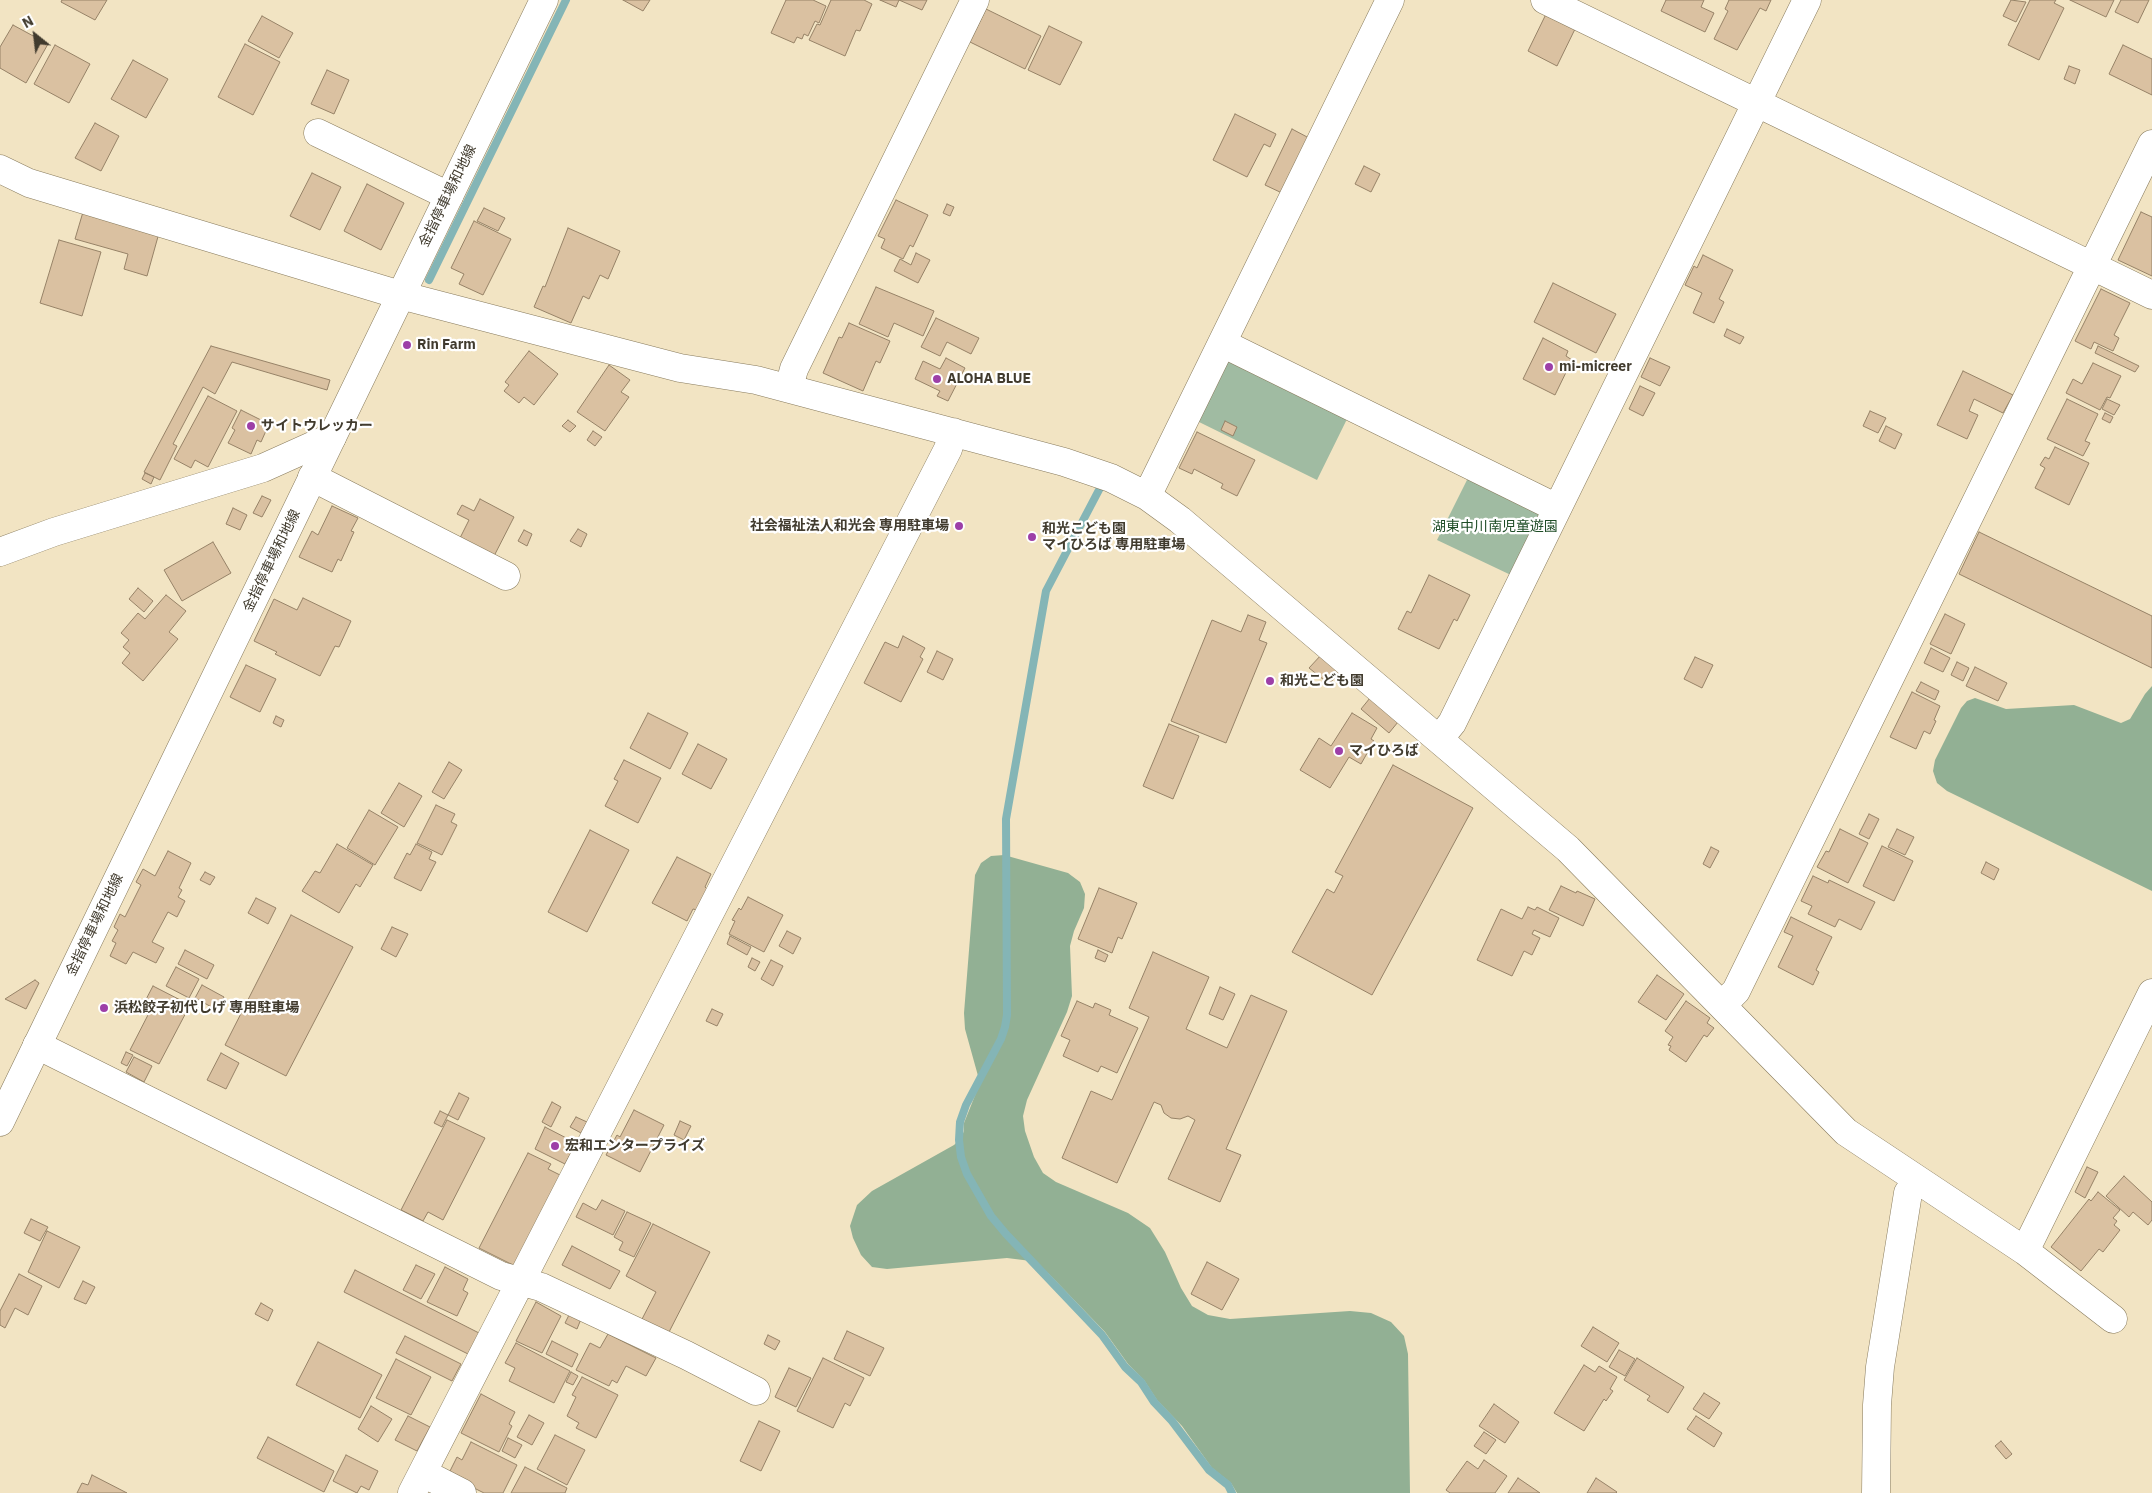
<!DOCTYPE html>
<html>
<head>
<meta charset="utf-8">
<style>
	body { margin:0 }
	#map { position:relative; width:2152px; height:1493px; overflow:hidden; background:#f2e4c3; font-family:"IBM Plex Sans",sans-serif }
	canvas { display:block }
	.north { position:absolute; left:10px; top:10px; width:50px; height:50px; -webkit-text-stroke:4px #fff; paint-order:stroke; rotate:331deg; font-size:14px; font-weight:700; line-height:20px; text-align:center; color:#413b2e }
	.north::after { content:''; display:block; margin:auto; width:18px; height:22px; background:#413b2e; clip-path:polygon(50% 0,100% 100%,50% 72%,0 100%) }
</style>
</head>
<body>
<div id="map">
<canvas width="2152" height="1493"></canvas>
<div class="north">N</div>
</div>
<script>
const ctx = document.querySelector('canvas').getContext('2d');
ctx.lineJoin = 'round';
function paint(path, color) {
  ctx.fillStyle = color;
  ctx.fill(path, 'evenodd');
}
function shape(rows) {
  const path = new Path2D();
  for (const r of rows) {
    path.moveTo(r[0], r[1]);
    for (let i = 2; i < r.length; i += 2) path.lineTo(r[i], r[i + 1]);
  }
  return path;
}
function trace(path, color, width, dash) {
  ctx.strokeStyle = color;
  ctx.lineWidth = width;
  ctx.lineCap = dash ? 'butt' : 'round';
  ctx.setLineDash(dash || []);
  ctx.stroke(path);
}
function write(font, color, halo, rows, align = 'center') {
  ctx.font = font + ' "IBM Plex Sans","Noto Sans JP",sans-serif';
  ctx.lineWidth = 4.5;
  ctx.setLineDash([]);
  ctx.textBaseline = 'middle';
  ctx.strokeStyle = halo;
  ctx.fillStyle = color;
  for (const [text, x, y, turn = 0] of rows) {
    ctx.save();
    ctx.translate(x, y);
    ctx.rotate((+turn || 0) * Math.PI / 180);
    ctx.textAlign = isNaN(turn) ? turn : align;
    if (halo) ctx.strokeText(text, 0, 0);
    ctx.fillText(text, 0, 0);
    ctx.restore();
  }
}
const green = shape([
	[1234,358,1349,415,1317,480,1197,421,1226,361],
	[1470,474,1540,509,1542,516,1513,576,1437,540]
]);
const forest = shape([
	[2152,686,2152,891,1947,791,1937,783,1933,771,1935,760,1961,708,1967,701,1975,698,2006,709,2074,705,2121,723,2130,719,2145,694],
	[1004,855,1068,873,1080,882,1085,894,1084,908,1074,931,1070,946,1072,996,1067,1012,1027,1100,1023,1116,1025,1131,1034,1157,1043,1173,1056,1182,1128,1213,1150,1228,1165,1252,1181,1288,1192,1306,1208,1315,1230,1319,1350,1311,1371,1313,1391,1322,1404,1336,1408,1354,1410,1493,1237,1493,1231,1483,1212,1468,1182,1426,1157,1400,1144,1380,1128,1364,1105,1332,1049,1274,1031,1261,1007,1258,887,1269,872,1267,861,1255,853,1238,850,1226,857,1205,872,1191,954,1145,961,1138,964,1131,964,1123,980,1083,965,1029,964,1013,975,875,981,863,991,856]
]);
const stream = shape([
	[429,280,566,0],
	[1100,488,1046,591,1006,819,1007,1015,1005,1027,1001,1039,966,1105,960,1122,959,1140,961,1157,967,1174,991,1216,1006,1234,1102,1335,1125,1367,1141,1382,1154,1402,1172,1421,1209,1470,1228,1485,1232,1493]
]);
const building = shape([
	[62,0,107,0,95,20,61,2,62,0],
	[623,0,650,0,643,11,623,0],
	[786,0,813,0,826,6,819,23,815,21,808,36,804,34,802,39,797,37,794,43,771,33,786,0],
	[831,0,864,0,872,4,860,31,856,30,845,56,809,40,817,24,820,25,831,0],
	[880,0,927,0,922,10,899,0,896,7,880,0],
	[1666,0,1704,0,1701,7,1714,13,1705,32,1661,11,1666,0],
	[1729,0,1771,0,1766,11,1760,8,1737,50,1714,39,1728,11,1725,9,1729,0],
	[2011,0,2026,2,2016,22,2003,16,2011,0],
	[2030,0,2056,0,2054,3,2064,8,2039,60,2008,45,2030,0],
	[2070,0,2114,0,2106,17,2070,0],
	[2121,0,2149,0,2138,23,2115,12,2121,0],
	[986,9,1041,36,1025,69,970,42,986,9],
	[1547,12,1576,27,1557,66,1528,51,1547,12],
	[262,16,293,33,279,58,248,41,262,16],
	[13,25,48,44,26,83,0,68,0,47,13,25],
	[1049,26,1082,42,1060,85,1028,70,1049,26],
	[245,44,280,62,253,115,218,97,245,44],
	[55,45,90,64,69,103,34,84,55,45],
	[2123,45,2152,59,2152,95,2109,74,2123,45],
	[133,60,168,79,146,118,111,99,133,60],
	[2069,66,2080,70,2075,84,2064,79,2069,66],
	[327,70,349,80,334,114,311,104,327,70],
	[1235,114,1276,134,1270,147,1264,144,1247,177,1213,160,1235,114],
	[95,123,119,136,101,171,75,158,95,123],
	[1292,129,1309,138,1282,193,1265,185,1292,129],
	[1364,166,1380,174,1371,192,1355,184,1364,166],
	[312,173,341,187,320,230,290,216,312,173],
	[367,184,404,203,381,250,344,231,367,184],
	[896,200,928,215,913,247,910,245,903,259,881,248,885,239,878,236,896,200],
	[947,204,954,207,950,216,943,213,947,204],
	[484,208,505,218,498,231,477,221,484,208],
	[83,212,159,233,147,276,124,269,128,254,75,239,83,212],
	[2141,212,2152,217,2152,276,2118,260,2141,212],
	[474,221,511,239,483,295,459,284,464,274,451,268,474,221],
	[568,228,620,251,608,279,600,275,589,299,583,296,571,323,534,307,543,286,545,287,568,228],
	[59,240,101,252,82,316,40,303,59,240],
	[916,253,930,260,918,283,894,271,900,259,911,265,916,253],
	[1703,255,1733,270,1719,299,1724,302,1714,323,1693,313,1702,293,1685,285,1694,266,1697,268,1703,255],
	[1553,283,1616,314,1596,353,1534,322,1553,283],
	[876,287,934,311,923,336,894,323,888,337,859,324,876,287],
	[2101,289,2130,303,2114,335,2119,338,2113,351,2094,342,2091,349,2075,341,2101,289],
	[936,318,979,338,971,354,947,342,940,356,921,347,936,318],
	[849,323,890,341,880,363,876,361,863,391,823,373,839,337,842,338,849,323],
	[1727,329,1744,337,1740,344,1724,336,1727,329],
	[1543,338,1568,351,1566,356,1572,360,1555,395,1523,379,1543,338],
	[211,346,330,380,327,390,232,362,215,394,203,387,173,444,177,446,160,480,144,472,211,346],
	[2098,346,2139,366,2135,372,2095,353,2098,346],
	[529,351,558,374,534,405,524,397,519,403,504,391,509,385,505,382,529,351],
	[946,358,965,368,948,401,937,396,940,391,915,379,923,361,940,369,946,358],
	[1650,358,1670,367,1660,386,1641,377,1650,358],
	[2093,363,2121,376,2110,398,2107,397,2100,410,2066,393,2073,379,2082,384,2093,363],
	[609,365,630,380,621,392,629,397,605,431,577,412,609,365],
	[1963,371,2013,395,2003,413,1974,399,1969,411,1978,415,1967,439,1937,425,1963,371],
	[1640,386,1655,393,1643,416,1629,409,1640,386],
	[208,396,237,411,208,467,195,460,191,468,174,459,208,396],
	[2067,399,2098,414,2085,441,2090,443,2083,456,2047,439,2067,399],
	[2107,399,2120,405,2114,415,2102,409,2107,399],
	[241,410,269,424,261,442,257,440,251,454,228,443,235,430,232,428,241,410],
	[1870,411,1886,418,1878,433,1863,426,1870,411],
	[2105,413,2113,417,2110,423,2102,419,2105,413],
	[568,420,576,426,570,432,562,426,568,420],
	[1225,421,1237,427,1233,436,1221,430,1225,421],
	[1886,426,1902,434,1895,449,1879,441,1886,426],
	[593,431,602,437,595,446,587,440,593,431],
	[1197,432,1255,460,1237,496,1221,488,1223,484,1194,469,1192,474,1179,468,1197,432],
	[2055,447,2089,463,2069,505,2035,488,2045,468,2040,465,2045,457,2049,459,2055,447],
	[145,473,154,477,151,484,142,479,145,473],
	[262,496,271,500,262,517,253,513,262,496],
	[480,499,514,517,492,560,458,542,469,520,457,514,462,505,474,511,480,499],
	[332,506,358,518,351,531,354,532,341,561,338,559,332,572,299,557,312,531,318,535,332,506],
	[233,508,247,515,240,530,226,524,233,508],
	[578,529,587,534,581,547,570,541,578,529],
	[524,530,532,534,527,546,518,541,524,530],
	[1979,532,2152,616,2152,668,1959,574,1979,532],
	[213,542,231,573,182,601,164,570,213,542],
	[1429,575,1470,595,1457,621,1454,619,1439,649,1398,629,1407,611,1411,613,1429,575],
	[138,588,153,601,144,612,129,599,138,588],
	[166,595,186,611,169,632,178,639,143,681,122,663,130,653,123,647,129,640,121,633,138,613,145,619,166,595],
	[303,598,351,621,339,647,335,646,320,676,275,654,277,652,254,641,274,599,297,610,303,598],
	[1945,614,1965,624,1951,654,1930,644,1945,614],
	[1248,615,1266,622,1259,640,1267,643,1226,743,1171,721,1212,620,1241,632,1248,615],
	[903,636,925,648,920,657,923,659,901,702,864,683,885,642,898,648,903,636],
	[1931,648,1950,658,1943,672,1924,663,1931,648],
	[937,651,953,659,943,680,927,672,937,651],
	[1322,654,1341,671,1329,684,1309,668,1322,654],
	[1695,657,1713,665,1702,688,1684,679,1695,657],
	[1957,662,1969,668,1963,681,1951,675,1957,662],
	[246,665,276,679,260,712,230,697,246,665],
	[1975,667,2007,683,1998,701,1966,686,1975,667],
	[1921,682,1939,691,1935,700,1916,691,1921,682],
	[1912,692,1940,706,1934,720,1936,721,1930,734,1924,731,1916,749,1890,737,1912,692],
	[1370,698,1398,722,1389,733,1361,709,1370,698],
	[648,713,688,733,670,769,630,748,648,713],
	[1352,713,1377,728,1371,739,1374,741,1361,764,1349,757,1330,788,1300,770,1319,738,1331,746,1352,713],
	[276,716,284,720,281,727,273,723,276,716],
	[1169,724,1199,736,1173,799,1143,786,1169,724],
	[698,744,727,759,711,789,682,774,698,744],
	[624,760,661,778,638,823,605,806,618,781,614,779,624,760],
	[449,762,462,770,444,799,432,792,449,762],
	[1393,765,1473,808,1372,995,1292,952,1327,889,1334,893,1343,876,1335,872,1393,765],
	[399,783,422,796,404,827,381,813,399,783],
	[436,805,455,814,451,822,457,825,442,855,417,843,436,805],
	[369,810,398,827,375,865,347,848,369,810],
	[1869,814,1879,819,1869,839,1859,834,1869,814],
	[1840,829,1868,843,1848,883,1817,867,1826,851,1829,852,1840,829],
	[1897,829,1914,837,1905,855,1888,847,1897,829],
	[590,830,629,850,587,932,548,912,590,830],
	[337,844,373,865,360,887,356,884,339,913,302,891,315,871,320,873,337,844],
	[416,844,432,852,429,859,436,862,421,891,394,878,407,853,410,855,416,844],
	[1882,846,1913,861,1894,901,1863,886,1882,846],
	[1711,847,1719,851,1710,868,1703,864,1711,847],
	[168,851,191,863,179,888,182,890,178,897,185,901,177,917,168,912,152,942,164,948,156,963,133,952,126,964,110,956,116,943,112,941,118,930,114,927,120,914,125,917,141,885,136,882,143,869,155,876,168,851],
	[677,857,711,874,705,887,707,889,697,910,693,909,687,921,652,903,677,857],
	[1986,862,1999,869,1994,880,1981,873,1986,862],
	[205,872,215,877,210,885,200,880,205,872],
	[1813,876,1828,883,1829,880,1875,902,1861,930,1839,919,1835,927,1808,914,1812,906,1801,901,1813,876],
	[1561,886,1576,893,1577,891,1595,899,1583,926,1549,910,1561,886],
	[1099,888,1137,903,1122,939,1118,937,1112,953,1078,939,1099,888],
	[748,897,783,915,764,952,729,934,735,921,732,920,739,908,741,910,748,897],
	[256,898,276,908,268,924,248,913,256,898],
	[1528,907,1535,910,1537,907,1559,918,1550,937,1534,930,1532,934,1540,938,1532,955,1524,951,1512,976,1477,960,1501,909,1522,919,1528,907],
	[291,915,353,947,286,1076,225,1045,291,915],
	[1791,917,1832,937,1816,970,1819,972,1813,985,1778,967,1793,936,1784,932,1791,917],
	[392,927,408,934,396,957,381,949,392,927],
	[787,931,801,938,793,954,779,946,787,931],
	[730,936,751,947,747,955,727,944,730,936],
	[185,950,214,965,207,979,178,964,185,950],
	[1098,950,1108,955,1105,962,1095,958,1098,950],
	[1153,952,1209,977,1186,1029,1227,1048,1251,995,1287,1011,1226,1149,1241,1155,1220,1202,1168,1179,1195,1120,1188,1116,1180,1119,1171,1118,1164,1113,1161,1105,1154,1102,1117,1183,1062,1158,1091,1091,1112,1100,1149,1017,1129,1008,1153,952],
	[752,958,760,962,755,971,748,967,752,958],
	[771,960,783,966,773,986,761,979,771,960],
	[176,967,199,979,189,998,166,986,176,967],
	[1657,975,1684,994,1666,1020,1638,1002,1657,975],
	[35,980,39,983,26,1009,5,999,35,980],
	[202,985,224,997,217,1010,195,998,202,985],
	[153,986,190,1005,159,1064,130,1050,150,1011,142,1007,153,986],
	[1220,987,1235,994,1223,1020,1209,1014,1220,987],
	[1077,1001,1093,1008,1095,1003,1111,1010,1109,1015,1138,1028,1117,1073,1101,1066,1098,1072,1063,1056,1070,1040,1061,1036,1077,1001],
	[1686,1001,1710,1018,1707,1023,1714,1028,1707,1037,1704,1035,1686,1062,1669,1050,1671,1046,1668,1045,1673,1037,1665,1031,1686,1001],
	[712,1009,723,1014,717,1026,706,1021,712,1009],
	[126,1052,133,1055,127,1066,121,1063,126,1052],
	[221,1053,239,1063,226,1089,207,1080,221,1053],
	[134,1057,152,1066,144,1082,126,1072,134,1057],
	[459,1093,469,1098,458,1120,448,1115,459,1093],
	[552,1102,561,1107,551,1127,542,1122,552,1102],
	[634,1110,664,1125,640,1172,606,1155,617,1135,620,1137,634,1110],
	[440,1111,448,1115,442,1127,434,1123,440,1111],
	[576,1117,587,1122,581,1133,570,1127,576,1117],
	[447,1120,485,1138,443,1220,428,1212,423,1221,401,1210,447,1120],
	[680,1121,691,1126,684,1140,674,1135,680,1121],
	[545,1127,576,1143,565,1164,535,1149,545,1127],
	[528,1153,551,1164,548,1169,562,1176,515,1266,479,1248,528,1153],
	[2087,1167,2098,1172,2085,1198,2075,1192,2087,1167],
	[2124,1176,2152,1202,2152,1220,2148,1225,2133,1212,2129,1217,2106,1196,2124,1176],
	[2098,1192,2120,1210,2113,1218,2117,1221,2114,1225,2120,1230,2103,1252,2099,1249,2081,1271,2051,1247,2089,1199,2091,1201,2098,1192],
	[602,1200,625,1211,613,1235,576,1217,583,1203,596,1210,602,1200],
	[627,1212,651,1223,634,1257,619,1250,623,1242,614,1237,627,1212],
	[31,1219,48,1227,40,1241,24,1233,31,1219],
	[653,1224,710,1252,668,1334,641,1321,656,1292,626,1276,653,1224],
	[47,1231,80,1247,59,1288,28,1272,47,1231],
	[572,1246,620,1271,610,1289,562,1265,572,1246],
	[1207,1262,1239,1279,1222,1310,1191,1294,1207,1262],
	[416,1265,435,1274,421,1299,403,1290,416,1265],
	[445,1267,468,1279,463,1290,468,1293,457,1316,427,1302,445,1267],
	[355,1270,479,1333,468,1354,344,1292,355,1270],
	[19,1274,42,1286,28,1315,15,1308,5,1328,0,1325,0,1311,19,1274],
	[83,1281,95,1287,86,1304,74,1299,83,1281],
	[536,1302,561,1316,542,1353,516,1341,536,1302],
	[261,1303,273,1310,268,1321,255,1314,261,1303],
	[570,1313,581,1319,577,1329,565,1323,570,1313],
	[1593,1327,1619,1343,1607,1362,1581,1346,1593,1327],
	[847,1331,884,1348,870,1376,834,1359,847,1331],
	[608,1334,656,1358,646,1376,626,1366,617,1383,612,1380,609,1386,576,1370,590,1343,600,1348,608,1334],
	[768,1335,780,1341,775,1350,764,1344,768,1335],
	[405,1336,461,1364,452,1381,396,1353,405,1336],
	[552,1341,578,1354,572,1367,546,1354,552,1341],
	[318,1342,382,1375,360,1418,296,1385,318,1342],
	[516,1343,570,1371,554,1403,509,1381,515,1368,505,1363,516,1343],
	[1619,1350,1635,1359,1625,1376,1609,1367,1619,1350],
	[823,1358,864,1378,850,1406,845,1403,833,1428,797,1411,823,1358],
	[1637,1358,1684,1387,1668,1413,1647,1400,1650,1396,1624,1380,1637,1358],
	[396,1359,431,1377,411,1415,376,1398,396,1359],
	[1584,1365,1595,1372,1599,1366,1617,1377,1610,1389,1613,1391,1606,1401,1604,1399,1584,1431,1554,1413,1584,1365],
	[789,1368,811,1378,796,1407,775,1397,789,1368],
	[571,1372,578,1376,573,1385,566,1382,571,1372],
	[582,1377,618,1395,596,1438,576,1428,579,1423,567,1416,576,1397,572,1395,582,1377],
	[1704,1393,1720,1403,1709,1419,1693,1409,1704,1393],
	[481,1394,515,1412,509,1424,512,1426,499,1452,461,1433,481,1394],
	[1494,1404,1519,1422,1505,1443,1479,1426,1494,1404],
	[371,1406,392,1419,378,1442,358,1429,371,1406],
	[529,1415,544,1423,532,1445,517,1437,529,1415],
	[408,1416,430,1427,417,1451,395,1440,408,1416],
	[1696,1416,1722,1433,1714,1447,1687,1429,1696,1416],
	[759,1421,780,1431,761,1471,740,1461,759,1421],
	[1484,1432,1496,1440,1486,1454,1474,1446,1484,1432],
	[555,1435,585,1450,567,1485,537,1469,555,1435],
	[268,1437,334,1471,324,1492,257,1458,268,1437],
	[508,1438,522,1445,515,1458,502,1451,508,1438],
	[2001,1441,2012,1454,2006,1459,1995,1446,2001,1441],
	[471,1442,517,1465,503,1493,484,1493,448,1475,457,1457,462,1460,471,1442],
	[346,1455,378,1471,369,1490,361,1486,357,1493,333,1481,346,1455],
	[1484,1460,1507,1476,1495,1493,1450,1493,1446,1490,1467,1461,1478,1469,1484,1460],
	[525,1467,567,1488,565,1493,511,1493,525,1467],
	[92,1475,127,1493,77,1493,82,1483,88,1485,92,1475],
	[1518,1478,1540,1493,1508,1493,1518,1478],
	[1596,1478,1617,1492,1616,1493,1587,1493,1596,1478]
]);
const street = shape([
	[1545,0,2152,295],
	[318,133,449,196],
	[0,169,29,183,400,295,680,368,756,380,1064,462,1111,478,1147,496,1180,520,1568,849,1846,1132,2025,1251,2113,1319],
	[1222,343,1557,508],
	[789,388,794,369,975,0],
	[312,477,506,576],
	[1147,496,1390,0],
	[0,552,54,532,263,468,332,437],
	[1439,739,1452,723,1807,0],
	[1722,1005,1736,991,2152,144],
	[37,1045,501,1276,541,1287,686,1355,756,1391],
	[2025,1251,2152,993],
	[423,1473,462,1493],
	[412,1493,948,449,953,432],
	[1876,1493,1877,1405,1880,1367,1908,1193,1917,1180]
]);
const secondary = shape([
	[0,1122,544,0]
]);
const markers = [
	[407,345,5,"#9d3fa8"],
	[1549,367,5,"#9d3fa8"],
	[937,379,5,"#9d3fa8"],
	[251,426,5,"#9d3fa8"],
	[959,526,5,"#9d3fa8"],
	[1032,537,5,"#9d3fa8"],
	[1270,681,5,"#9d3fa8"],
	[1339,751,5,"#9d3fa8"],
	[104,1008,5,"#9d3fa8"],
	[555,1146,5,"#9d3fa8"]
];
const streetNames = [
	["金指停車場和地線",448,196,-64],
	["金指停車場和地線",272,561,-64],
	["金指停車場和地線",95,925,-64]
];
const poiNames = [
	["Rin Farm",417,345],
	["mi-micreer",1559,367],
	["ALOHA BLUE",947,379],
	["サイトウレッカー",261,426],
	["社会福祉法人和光会 専用駐車場",949,526,"right"],
	["和光こども園",1042,529],
	["マイひろば 専用駐車場",1042,545],
	["和光こども園",1280,681],
	["マイひろば",1349,751],
	["浜松餃子初代しげ 専用駐車場",114,1008],
	["宏和エンタープライズ",565,1146]
];
const parkNames = [
	["湖東中川南児童遊園",1495,527]
];
paint(green, '#a0bba2');
paint(forest, '#92b094');
trace(stream, '#84b5b6', 8);
paint(building, '#dac1a1');
trace(building, '#968267', 1);
trace(street, '#887b5d', 29);
trace(secondary, '#887b5d', 29);
trace(street, '#fff', 28);
trace(secondary, '#fff', 28);
for (const [x, y, r, color] of markers) {
  const dot = new Path2D();
  dot.arc(x, y, r, 0, 2 * Math.PI);
  ctx.fillStyle = color;
  ctx.fill(dot);
  trace(dot, '#fff', 2);
}
write('14px', '#413b2e', '#fff', streetNames);
write('bold 14px', '#413b2e', '#fff', poiNames, 'left');
write('14px', '#1f4d27', '#fff', parkNames);
</script>
</body>
</html>
